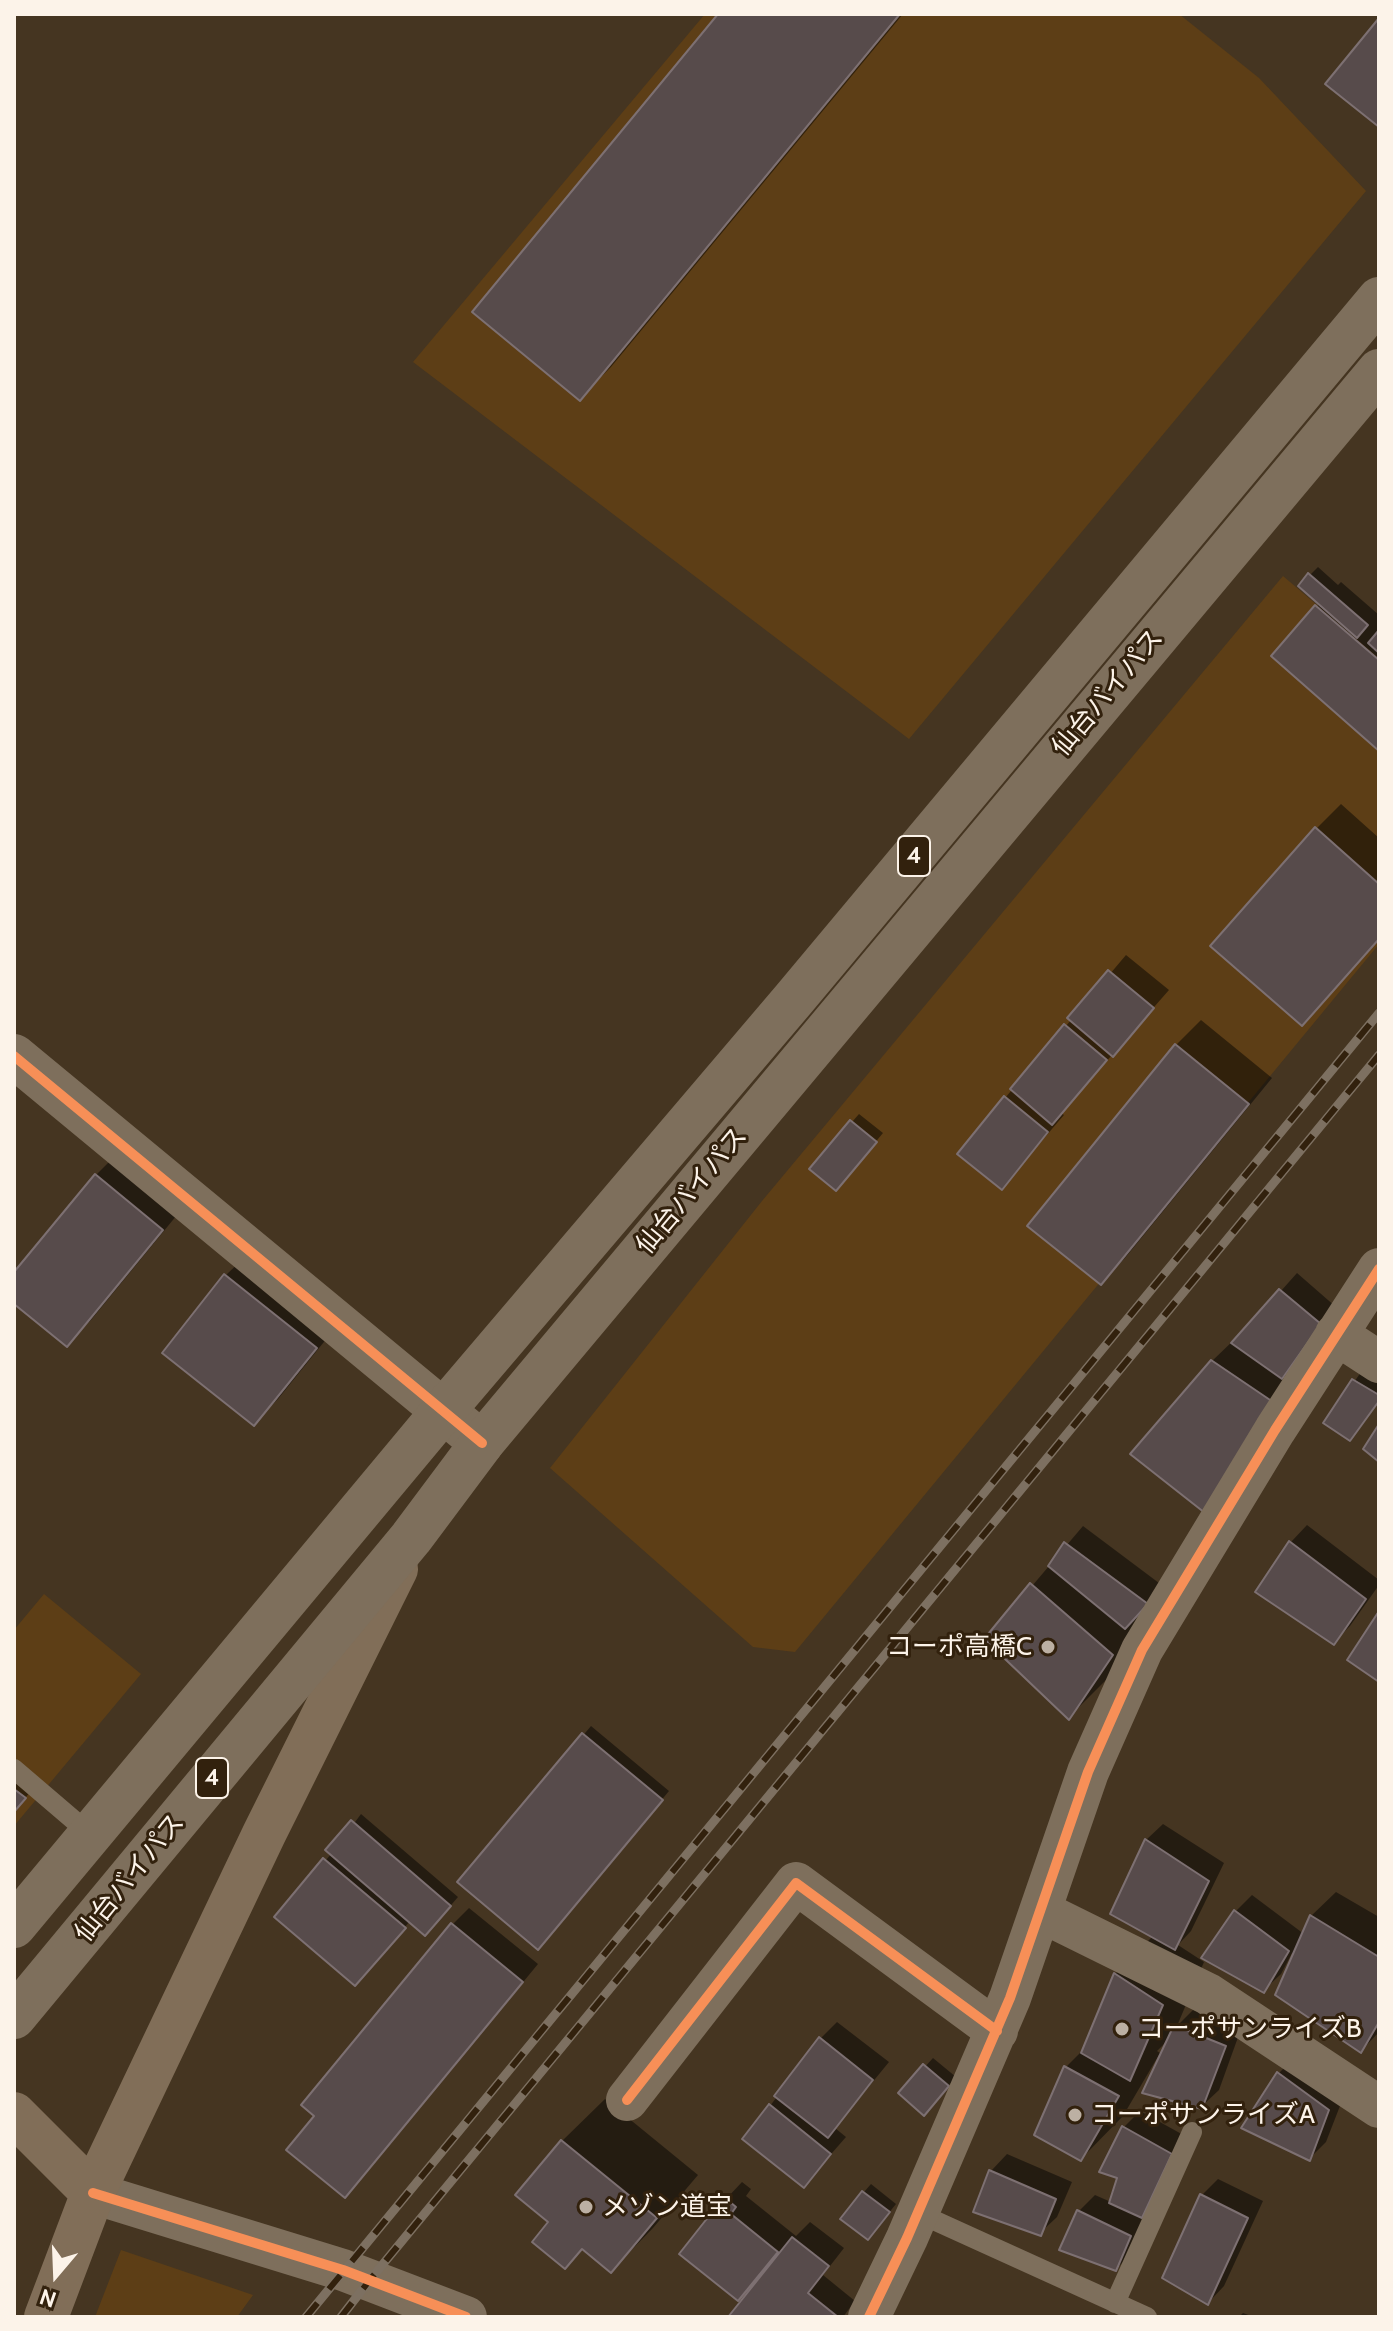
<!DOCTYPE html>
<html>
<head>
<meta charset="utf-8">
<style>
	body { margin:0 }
	#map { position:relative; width:1393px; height:2331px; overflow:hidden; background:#453521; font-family:Cabin,sans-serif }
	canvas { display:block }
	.frame { position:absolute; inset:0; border:16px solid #fcf3e9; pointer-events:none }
	.north { position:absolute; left:16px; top:2235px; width:80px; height:80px; -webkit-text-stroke:6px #32210d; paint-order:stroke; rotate:199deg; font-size:22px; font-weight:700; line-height:32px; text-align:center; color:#fcf3e9 }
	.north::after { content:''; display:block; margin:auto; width:28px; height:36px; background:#fcf3e9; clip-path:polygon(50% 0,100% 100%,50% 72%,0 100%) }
</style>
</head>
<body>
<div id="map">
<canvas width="1393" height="2331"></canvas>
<div class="frame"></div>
<div class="north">N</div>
</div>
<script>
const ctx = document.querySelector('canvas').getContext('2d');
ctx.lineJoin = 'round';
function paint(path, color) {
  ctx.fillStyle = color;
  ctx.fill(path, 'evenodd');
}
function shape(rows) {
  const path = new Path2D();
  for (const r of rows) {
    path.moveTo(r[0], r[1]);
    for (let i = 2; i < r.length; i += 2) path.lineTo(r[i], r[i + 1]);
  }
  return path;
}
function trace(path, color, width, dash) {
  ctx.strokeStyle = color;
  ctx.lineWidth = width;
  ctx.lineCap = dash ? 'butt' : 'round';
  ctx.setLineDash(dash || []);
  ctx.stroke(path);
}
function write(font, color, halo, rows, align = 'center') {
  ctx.font = font + ' Cabin,"Noto Sans JP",sans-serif';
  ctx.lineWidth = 6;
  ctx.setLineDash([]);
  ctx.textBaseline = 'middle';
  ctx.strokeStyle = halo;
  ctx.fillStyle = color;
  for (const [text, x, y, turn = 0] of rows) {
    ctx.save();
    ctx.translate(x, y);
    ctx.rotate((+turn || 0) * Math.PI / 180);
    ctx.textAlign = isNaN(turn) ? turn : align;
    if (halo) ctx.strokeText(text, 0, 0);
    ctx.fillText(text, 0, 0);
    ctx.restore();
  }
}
const built = shape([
	[705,14,1179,14,1259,78,1366,191,909,739,413,362],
	[1283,576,1379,658,1379,944,795,1652,753,1647,550,1468,762,1201],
	[44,1594,141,1674,14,1826,14,1630],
	[121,2250,253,2295,237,2317,95,2317]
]);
const shadow = shape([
	[721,14,903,14,611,367,580,398],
	[1318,567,1338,585,1341,582,1379,615,1379,748,1273,656,1320,603,1310,575],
	[1341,804,1379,838,1379,940,1302,1024,1316,829],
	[1126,955,1169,990,1061,1113,1064,1115,1002,1187,1005,1098],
	[1201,1020,1272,1078,1125,1258,1101,1282,1030,1225,1176,1045],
	[859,1114,883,1133,843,1181,852,1122],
	[121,1150,186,1204,91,1320,67,1344,14,1301,14,1275,96,1175],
	[251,1251,340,1322,278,1399,254,1423,164,1352,226,1275],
	[1297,1273,1336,1307,1298,1360,1287,1371,1299,1379,1230,1486,1212,1361,1237,1337,1239,1338],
	[1361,1372,1379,1383,1379,1401,1350,1439,1326,1423],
	[1307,1525,1379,1580,1379,1585,1350,1626,1334,1642,1257,1592,1291,1542],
	[1083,1526,1163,1586,1111,1675,1069,1717,987,1639],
	[591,1726,669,1791,546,1939,460,1882],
	[14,1775,32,1790,14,1811],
	[361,1814,458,1897,433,1926,410,1921,363,1976,277,1917,332,1853],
	[1163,1824,1224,1863,1191,1931,1178,1945,1204,1962,1177,2026,1193,2010,1241,2029,1219,2090,1202,2106,1170,2038,1157,2051,1160,2053,1123,2116,1081,2159,1036,2134,1066,2067,1086,2047,1115,1974,1153,1936,1146,1840],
	[1336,1892,1379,1917,1379,2032,1361,2051,1295,1955,1292,1953,1281,1974,1264,1990,1235,1912,1252,1895,1304,1934,1311,1916],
	[469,1908,538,1964,361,2179,344,2195,317,2115,304,2104,453,1924],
	[837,2022,889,2062,835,2128,846,2137,804,2185,770,2106,820,2039],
	[1295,2057,1345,2093,1326,2142,1310,2158,1278,2074],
	[933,2058,956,2077,932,2105,901,2093],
	[605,2099,698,2175,653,2228,611,2271,584,2248,565,2267,551,2222,518,2195,562,2141],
	[1140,2111,1187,2137,1158,2199,1141,2217,1146,2219,1133,2252,1116,2269,1079,2211,1095,2195,1111,2202,1120,2177,1124,2127],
	[1007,2154,1072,2182,1057,2217,1040,2233,991,2171],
	[1218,2179,1263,2201,1224,2286,1208,2303,1202,2195],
	[742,2182,751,2189,746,2196,796,2236,810,2222,844,2248,823,2275,855,2301,843,2317,731,2317,761,2279,759,2277,738,2298,726,2199],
	[871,2184,896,2204,875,2230,864,2192],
	[1243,2313,1254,2317,1239,2317]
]);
const building = shape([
	[718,14,900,14,580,401,472,312,718,14],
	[1379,18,1379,127,1325,84,1379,18],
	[1308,573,1368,625,1357,638,1298,586,1308,573],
	[1315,605,1379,660,1379,751,1271,656,1315,605],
	[1379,630,1379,653,1368,643,1379,630],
	[1315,827,1379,884,1379,939,1302,1026,1210,946,1315,827],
	[1108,970,1154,1008,1113,1057,1067,1018,1108,970],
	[1064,1024,1107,1060,1052,1125,1010,1089,1064,1024],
	[1175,1044,1249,1104,1101,1285,1027,1226,1175,1044],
	[1004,1096,1048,1132,1002,1190,957,1154,1004,1096],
	[850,1120,877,1142,836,1191,809,1169,850,1120],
	[95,1174,163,1230,67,1347,14,1304,14,1272,95,1174],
	[224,1274,317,1348,254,1426,162,1353,224,1274],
	[1279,1289,1321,1324,1282,1379,1231,1343,1279,1289],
	[1211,1360,1276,1404,1205,1513,1130,1454,1211,1360],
	[1352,1379,1379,1395,1379,1401,1350,1441,1323,1423,1352,1379],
	[1379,1424,1379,1462,1363,1449,1379,1424],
	[1289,1541,1366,1599,1334,1645,1255,1592,1289,1541],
	[1064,1542,1148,1604,1125,1629,1048,1566,1064,1542],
	[1030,1583,1113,1655,1069,1720,984,1639,1030,1583],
	[1379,1611,1379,1682,1347,1660,1379,1611],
	[582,1733,663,1800,538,1950,457,1882,582,1733],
	[14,1789,26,1798,14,1812,14,1789],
	[351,1820,451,1906,425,1936,325,1850,351,1820],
	[1145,1839,1209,1881,1175,1950,1110,1914,1145,1839],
	[323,1858,406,1928,355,1986,274,1917,323,1858],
	[1234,1910,1289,1951,1264,1993,1201,1958,1234,1910],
	[1310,1915,1379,1957,1379,2022,1361,2053,1275,1995,1310,1915],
	[451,1923,523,1982,345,2198,286,2150,314,2116,301,2105,451,1923],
	[1114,1973,1163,2005,1130,2081,1081,2053,1114,1973],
	[1174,2025,1226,2046,1202,2109,1142,2093,1174,2025],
	[819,2037,873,2080,828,2138,774,2096,819,2037],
	[923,2064,949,2086,924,2116,898,2093,923,2064],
	[1064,2066,1119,2096,1081,2161,1034,2135,1064,2066],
	[1277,2072,1329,2110,1310,2161,1241,2128,1277,2072],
	[769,2104,831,2154,804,2188,742,2139,769,2104],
	[1122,2126,1172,2154,1142,2218,1109,2203,1117,2178,1099,2172,1122,2126],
	[561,2140,657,2218,611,2273,582,2249,565,2269,532,2242,548,2222,515,2195,561,2140],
	[989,2170,1056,2199,1041,2236,973,2212,989,2170],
	[862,2191,890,2212,868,2240,840,2219,862,2191],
	[1200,2194,1248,2218,1208,2305,1162,2278,1200,2194],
	[724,2197,736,2207,731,2214,778,2252,738,2301,679,2254,724,2197],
	[1077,2210,1131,2236,1116,2271,1059,2250,1077,2210],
	[792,2237,829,2266,808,2293,838,2317,728,2317,792,2237]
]);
const service = shape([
	[14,1769,90,1834],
	[918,2213,1147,2317],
	[1115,2303,1192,2132]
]);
const minor = shape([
	[1336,1334,1379,1362],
	[1040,1911,1208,1994,1379,2107],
	[627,2100,796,1883,997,2031],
	[93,2193,343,2270,466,2317],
	[869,2317,907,2238,1010,1998,1088,1772,1142,1650,1275,1430,1379,1269]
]);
const tertiary = shape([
	[14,1056,482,1443]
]);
const secondary = shape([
	[14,2114,93,2193],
	[46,2317,93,2193,264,1834,396,1569]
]);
const trunk = shape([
	[14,1926,444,1410,793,1000,1379,299],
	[14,2017,411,1538,482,1443,1379,371]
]);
const rail = shape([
	[306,2317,1379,1013],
	[341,2317,369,2281,1379,1055]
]);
const cycleway = shape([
	[14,1056,482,1443],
	[627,2100,796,1883,997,2031],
	[93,2193,343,2270,466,2317],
	[869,2317,907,2238,1010,1998,1088,1772,1142,1650,1275,1430,1379,1269]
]);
const markers = [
	[1048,1647,8,"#bcb0a3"],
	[1122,2029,8,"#bcb0a3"],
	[1075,2115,8,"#bcb0a3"],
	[586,2207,8,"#bcb0a3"]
];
const shields = [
	[914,856,32],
	[212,1778,32]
];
const shieldNames = [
	["4",914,856],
	["4",212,1778]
];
const streetNames = [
	["仙台バイパス",1108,693,-50],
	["仙台バイパス",692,1191,-50],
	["仙台バイパス",130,1878,-51]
];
const poiNames = [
	["コーポ高橋C",1032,1647,"right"],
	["コーポサンライズB",1138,2029],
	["コーポサンライズA",1091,2115],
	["メゾン道宝",602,2207]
];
paint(built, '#5d3e16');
paint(shadow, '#0007');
paint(building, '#574b4b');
trace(building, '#7d7072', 2);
trace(service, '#7e6f5c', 20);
trace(minor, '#7e6f5c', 42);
trace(tertiary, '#7e6f5c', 44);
trace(secondary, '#816e58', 44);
trace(trunk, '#7e6f5c', 44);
trace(rail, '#7d7061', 9);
trace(rail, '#32210d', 6, [18]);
trace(cycleway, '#f78f57', 10);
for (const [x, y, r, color] of markers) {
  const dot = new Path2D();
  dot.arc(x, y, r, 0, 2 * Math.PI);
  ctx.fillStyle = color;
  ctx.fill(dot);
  trace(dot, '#32210d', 3);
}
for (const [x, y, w] of shields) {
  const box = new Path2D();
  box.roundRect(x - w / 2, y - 20, w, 40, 6);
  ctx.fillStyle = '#32210d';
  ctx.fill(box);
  trace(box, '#fcf3e9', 2);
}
write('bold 24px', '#fcf3e9', null, shieldNames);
write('26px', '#fcf3e9', '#32210d', streetNames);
write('26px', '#fcf3e9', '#32210d', poiNames, 'left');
</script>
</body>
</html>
